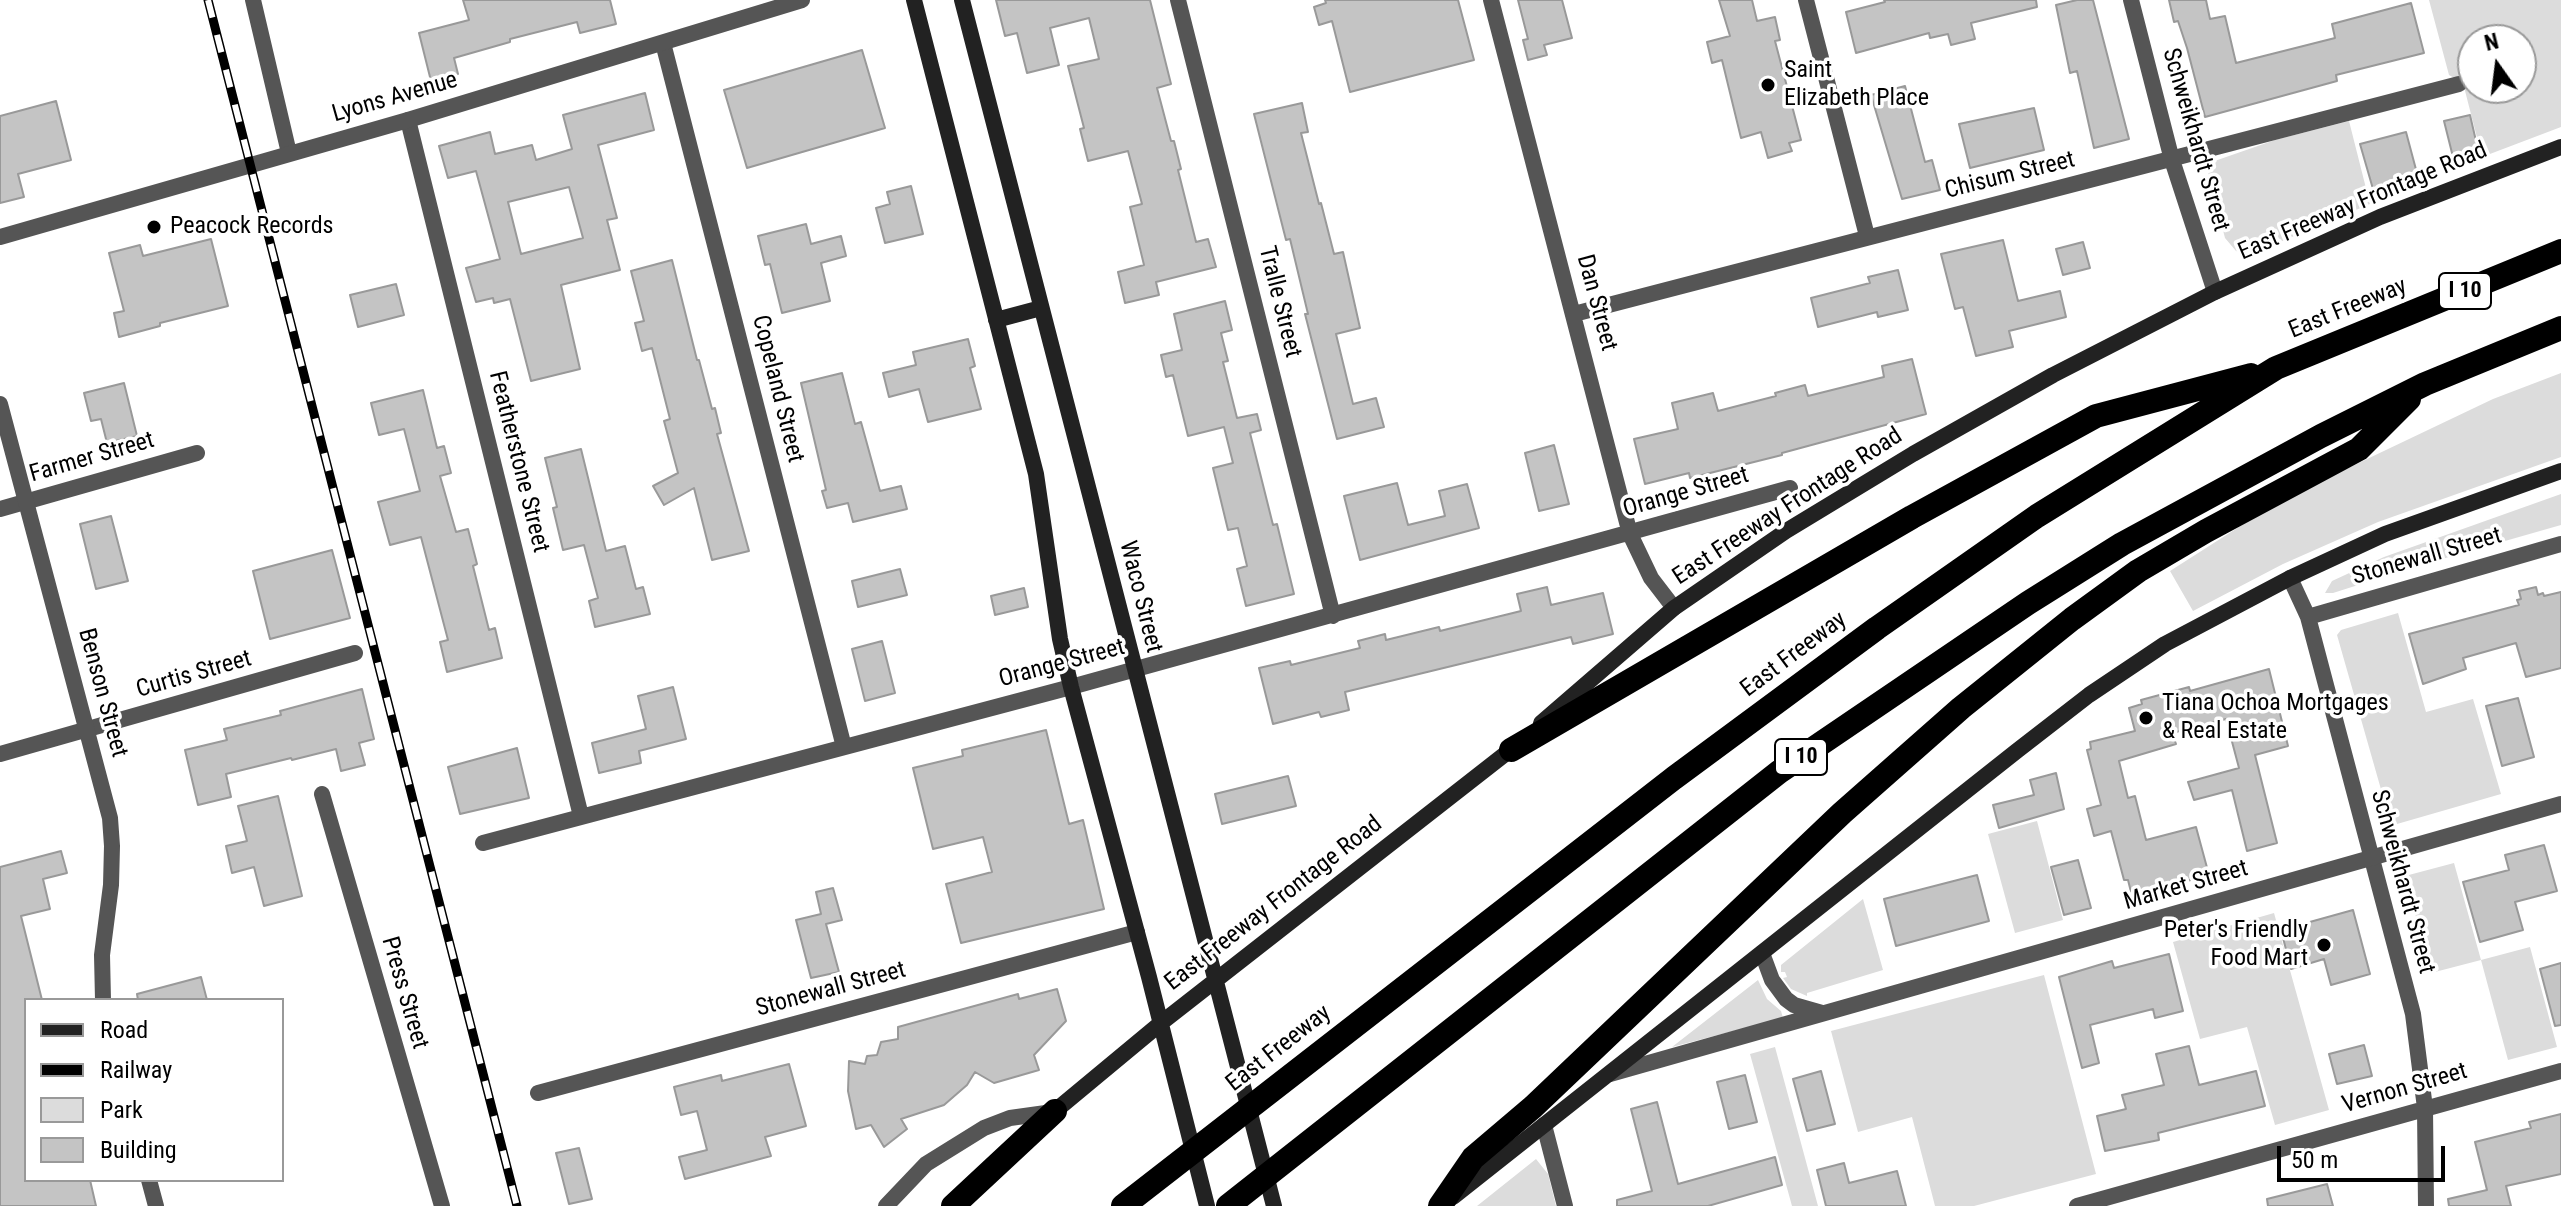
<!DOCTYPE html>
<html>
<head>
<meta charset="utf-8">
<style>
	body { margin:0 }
	#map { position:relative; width:2561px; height:1206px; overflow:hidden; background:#fff; font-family:"Roboto Condensed",sans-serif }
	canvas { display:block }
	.legend { position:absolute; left:24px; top:998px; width:260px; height:184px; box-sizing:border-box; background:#fff; border:2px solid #999; margin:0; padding:10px 14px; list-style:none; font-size:24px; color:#000 }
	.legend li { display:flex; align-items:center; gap:16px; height:40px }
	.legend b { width:40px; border:2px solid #999 }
	.north { position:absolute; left:2457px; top:24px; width:80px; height:80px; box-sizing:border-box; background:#fff; border:2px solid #999; border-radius:50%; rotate:346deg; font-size:22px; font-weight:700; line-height:32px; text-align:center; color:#000 }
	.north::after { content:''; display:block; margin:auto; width:28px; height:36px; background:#000; clip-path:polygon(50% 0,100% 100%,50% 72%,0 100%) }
	.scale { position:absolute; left:2277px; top:1146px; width:168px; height:36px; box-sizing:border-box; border:4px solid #000; border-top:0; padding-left:10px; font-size:24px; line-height:28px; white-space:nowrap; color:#000; -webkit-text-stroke:6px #fff; paint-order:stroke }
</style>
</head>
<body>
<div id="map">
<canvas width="2561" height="1206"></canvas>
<ul class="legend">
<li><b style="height:10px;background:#222"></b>Road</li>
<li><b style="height:10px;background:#000"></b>Railway</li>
<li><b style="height:22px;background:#dcdcdc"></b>Park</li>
<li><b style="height:22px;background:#c4c4c4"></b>Building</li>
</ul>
<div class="north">N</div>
<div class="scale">50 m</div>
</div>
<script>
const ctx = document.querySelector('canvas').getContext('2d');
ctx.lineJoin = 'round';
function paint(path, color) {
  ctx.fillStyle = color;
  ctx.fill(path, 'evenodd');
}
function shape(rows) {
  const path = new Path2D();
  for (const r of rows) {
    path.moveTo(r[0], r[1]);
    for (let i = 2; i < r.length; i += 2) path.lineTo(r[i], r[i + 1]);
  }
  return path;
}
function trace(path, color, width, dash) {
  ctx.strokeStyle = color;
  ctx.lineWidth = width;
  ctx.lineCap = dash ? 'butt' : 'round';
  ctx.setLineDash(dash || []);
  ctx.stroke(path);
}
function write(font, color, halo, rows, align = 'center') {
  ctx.font = font + ' "Roboto Condensed",sans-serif';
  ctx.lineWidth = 7;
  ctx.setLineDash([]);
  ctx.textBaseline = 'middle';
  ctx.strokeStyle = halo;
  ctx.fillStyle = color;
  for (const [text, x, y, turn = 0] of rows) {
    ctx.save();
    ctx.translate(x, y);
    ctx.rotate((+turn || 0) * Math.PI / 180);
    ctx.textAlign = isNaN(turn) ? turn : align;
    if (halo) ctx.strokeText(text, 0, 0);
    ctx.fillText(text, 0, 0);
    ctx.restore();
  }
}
const green = shape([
	[2429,0,2561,0,2561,127,2482,157,2463,83,2449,75],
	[2473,40,2521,40,2521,88,2473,88],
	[2349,121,2370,204,2254,253,2245,254,2236,251,2225,238,2206,164,2275,140],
	[2561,373,2561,457,2378,522,2283,564,2193,611,2170,571,2253,518,2323,480,2493,399],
	[2561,494,2561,525,2421,565,2333,593,2325,593,2332,581,2384,557],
	[2398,613,2426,712,2473,699,2501,794,2397,824,2390,821,2337,635,2341,630],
	[2037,821,2063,920,2015,933,1988,834],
	[2454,863,2481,960,2530,947,2557,1047,2508,1060,2481,960,2431,973,2405,876],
	[1863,899,1883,970,1807,993,1807,996,1791,989,1783,978,1787,977,1785,972,1781,972,1781,965],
	[2274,913,2329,1110,2275,1125,2247,1027,2200,1039,2173,942],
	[2044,975,2096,1174,1974,1206,1935,1206,1912,1117,1858,1132,1831,1031],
	[1758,980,1767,999,1781,1011,1783,1018,1672,1047],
	[1775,1047,1818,1206,1792,1206,1750,1054],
	[1536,1159,1548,1174,1556,1206,1477,1206]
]);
const building = shape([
	[463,0,610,0,616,24,580,33,577,22,510,39,510,42,454,58,458,74,431,81,419,33,469,20,463,0],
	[996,0,1150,0,1171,84,1157,88,1171,141,1174,141,1181,169,1178,170,1196,242,1208,239,1216,267,1156,282,1159,295,1125,303,1118,272,1144,265,1130,207,1142,204,1128,151,1088,161,1080,129,1084,128,1068,66,1099,59,1089,18,1050,28,1059,65,1027,73,1017,33,1005,36,996,0],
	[1325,0,1458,0,1474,60,1350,92,1332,21,1319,25,1314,7,1326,3,1325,0],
	[1518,0,1562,0,1572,38,1544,45,1547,55,1528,60,1523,40,1528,39,1518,0],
	[1719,0,1752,0,1757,21,1775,17,1780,40,1775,41,1801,140,1789,143,1792,151,1768,158,1761,132,1741,138,1722,60,1712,63,1707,42,1730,36,1719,0],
	[1884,0,2036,0,2037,7,1971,23,1975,39,1951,45,1948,34,1930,38,1929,33,1856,53,1846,12,1885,2,1884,0],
	[2077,0,2093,0,2129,139,2094,148,2077,71,2070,73,2056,5,2077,0],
	[2169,0,2206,0,2210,19,2225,16,2236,63,2335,38,2332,24,2411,3,2424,53,2336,75,2337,81,2205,117,2187,48,2178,21,2174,22,2169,0],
	[862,50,885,128,747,168,724,90,862,50],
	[1905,86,1925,162,1932,160,1940,190,1902,199,1871,95,1905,86],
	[645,93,654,130,598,145,617,218,607,220,620,270,561,285,580,369,531,381,510,299,494,303,493,298,476,302,466,268,500,259,476,171,448,178,439,146,490,132,495,154,532,145,536,160,572,149,563,115,645,93],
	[569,187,583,238,521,254,508,202,569,187],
	[56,101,71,160,18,174,24,197,0,203,0,116,56,101],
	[1302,103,1308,132,1301,133,1319,204,1321,203,1334,254,1343,252,1360,328,1336,334,1353,404,1376,398,1384,427,1337,439,1305,314,1308,314,1290,239,1286,240,1254,114,1302,103],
	[2034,108,2044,150,1970,168,1959,124,2034,108],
	[2470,115,2479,154,2454,161,2444,121,2470,115],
	[2406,132,2418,177,2373,189,2360,144,2406,132],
	[911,186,923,234,885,243,876,208,890,204,887,192,911,186],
	[806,224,811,244,841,236,846,256,821,263,830,301,782,313,770,264,765,265,758,236,806,224],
	[211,239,228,306,160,323,160,326,119,337,114,313,124,311,109,253,140,245,143,256,211,239],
	[2003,240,2018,301,2060,291,2066,317,2009,331,2013,347,1976,356,1963,307,1955,309,1941,254,2003,240],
	[2083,242,2090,268,2063,275,2056,249,2083,242],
	[672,260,697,360,699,360,712,409,715,408,721,433,717,434,749,551,712,560,694,488,664,505,653,486,678,473,664,421,670,419,652,348,642,351,635,323,644,321,631,271,672,260],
	[1898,270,1908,310,1878,317,1877,312,1818,327,1811,298,1870,283,1868,277,1898,270],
	[396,284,404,315,358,327,350,295,396,284],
	[1225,301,1232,330,1221,333,1228,361,1223,362,1237,418,1257,414,1261,430,1250,433,1273,525,1277,524,1294,594,1246,606,1237,569,1247,566,1238,528,1228,530,1213,468,1233,463,1224,427,1188,436,1173,375,1166,377,1161,355,1182,350,1174,314,1225,301],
	[968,339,975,366,970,368,981,409,928,422,919,389,889,397,883,373,916,365,913,352,968,339],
	[1912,359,1926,414,1782,453,1782,455,1690,478,1689,473,1645,484,1634,439,1678,429,1672,403,1713,393,1718,411,1776,396,1775,393,1805,385,1808,396,1884,377,1882,366,1912,359],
	[842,373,855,424,861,422,880,491,901,486,907,509,853,522,848,503,827,508,822,491,826,490,801,383,842,373],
	[124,383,137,436,107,443,101,419,91,421,84,393,124,383],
	[423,390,437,448,444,446,451,473,440,476,456,532,468,529,477,564,473,566,489,630,495,628,502,658,447,672,440,642,448,640,421,537,390,545,378,502,420,491,404,429,379,435,371,403,423,390],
	[1554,445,1569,504,1539,511,1525,453,1554,445],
	[581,449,606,551,625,546,636,589,643,587,650,614,595,627,589,601,598,598,584,545,563,550,553,508,557,507,545,458,581,449],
	[1397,483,1408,525,1445,516,1439,491,1467,484,1479,528,1360,560,1344,496,1397,483],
	[111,516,128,581,96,589,80,524,111,516],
	[332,550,350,618,270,639,253,571,332,550],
	[900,569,907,595,858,607,852,581,900,569],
	[1547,587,1551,605,1603,593,1613,634,1573,644,1571,637,1345,692,1349,710,1321,717,1319,712,1273,724,1259,668,1290,661,1291,665,1360,648,1358,641,1385,634,1386,640,1439,627,1440,631,1521,611,1517,594,1547,587],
	[2536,587,2538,595,2543,593,2544,596,2561,592,2561,668,2526,677,2516,643,2463,658,2466,669,2423,684,2409,634,2519,605,2517,600,2521,599,2519,591,2536,587],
	[1024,588,1028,607,995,615,991,596,1024,588],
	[882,641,895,693,865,701,852,649,882,641],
	[2269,669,2288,746,2255,755,2277,843,2247,851,2232,790,2194,800,2188,782,2239,768,2226,719,2172,733,2176,744,2119,761,2128,798,2135,796,2146,840,2196,827,2209,875,2132,896,2128,880,2124,880,2111,831,2094,836,2087,809,2101,805,2087,750,2091,749,2090,742,2135,731,2129,708,2142,704,2141,700,2189,687,2190,691,2269,669],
	[673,687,686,739,639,751,641,763,599,773,592,743,646,729,638,696,673,687],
	[362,689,374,739,359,743,365,765,341,771,336,749,292,760,291,758,226,774,231,797,198,805,185,750,227,740,224,729,281,715,280,711,362,689],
	[2518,698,2534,757,2502,766,2486,706,2518,698],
	[1046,730,1069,824,1083,820,1104,909,961,943,946,884,992,872,983,837,933,849,913,768,963,756,962,750,1046,730],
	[517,748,529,798,460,814,448,767,517,748],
	[2056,773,2064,809,1999,828,1993,805,2034,795,2030,780,2056,773],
	[1288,776,1296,806,1222,824,1215,794,1288,776],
	[278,796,302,896,264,906,254,867,232,873,226,846,247,841,238,806,278,796],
	[2544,845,2557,891,2515,902,2523,930,2480,942,2463,882,2509,870,2505,855,2544,845],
	[61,851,67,873,43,879,50,909,21,916,42,1000,26,1000,26,1180,90,1180,96,1206,0,1206,0,867,61,851],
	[2078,860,2091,908,2064,915,2051,867,2078,860],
	[1977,875,1989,921,1896,946,1884,899,1977,875],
	[833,888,842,920,826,924,839,972,811,978,796,920,821,914,816,892,833,888],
	[2353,910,2370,974,2331,985,2324,959,2291,969,2281,930,2353,910],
	[2169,954,2183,1011,2155,1018,2153,1009,2090,1025,2099,1063,2082,1068,2059,977,2112,961,2114,968,2169,954],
	[2561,963,2561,1025,2555,1026,2540,969,2561,963],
	[201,977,207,1000,138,1000,137,994,201,977],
	[1057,989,1066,1021,1034,1055,1039,1070,994,1083,975,1072,967,1085,944,1105,901,1119,907,1129,884,1147,871,1125,856,1129,848,1091,849,1061,865,1064,867,1056,877,1055,881,1042,898,1039,898,1027,1018,994,1019,999,1057,989],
	[2364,1045,2372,1076,2337,1084,2329,1054,2364,1045],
	[2189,1046,2199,1085,2256,1071,2265,1106,2158,1133,2159,1140,2105,1151,2097,1116,2126,1109,2122,1095,2164,1085,2156,1054,2189,1046],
	[789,1064,806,1126,765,1137,771,1156,685,1179,679,1157,707,1150,697,1111,681,1115,674,1087,721,1075,722,1081,789,1064],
	[1821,1071,1835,1124,1807,1131,1793,1079,1821,1071],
	[1745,1075,1757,1122,1729,1129,1717,1082,1745,1075],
	[1657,1102,1678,1184,1775,1157,1782,1185,1708,1206,1617,1206,1617,1200,1652,1191,1631,1109,1657,1102],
	[2561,1114,2561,1174,2506,1186,2511,1206,2449,1206,2448,1199,2487,1190,2475,1142,2531,1128,2529,1122,2561,1114],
	[579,1148,592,1199,569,1204,556,1153,579,1148],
	[1844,1163,1849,1183,1897,1171,1906,1206,1826,1206,1817,1170,1844,1163],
	[2327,1184,2333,1206,2268,1206,2267,1199,2327,1184]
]);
const minor = shape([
	[253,0,289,153],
	[1178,0,1333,616],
	[1491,0,1630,534,1651,578,1674,608],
	[1806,0,1867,236],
	[2131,0,2172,160,2215,292],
	[663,43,844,747],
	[408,120,581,816],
	[1574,314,2459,84],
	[0,509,197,453],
	[2290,578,2308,617,2413,1014,2425,1108,2426,1206],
	[2308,617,2561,544],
	[0,754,355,653],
	[322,794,442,1206],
	[483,843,1071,687,1790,488],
	[538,1093,1137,932],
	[1544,1125,1565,1206],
	[2077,1206,2561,1071]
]);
const tertiary = shape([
	[0,237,408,120,802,0],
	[0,404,110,818,112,846,111,885,102,955,103,1000],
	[1762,953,1772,980,1786,999,1794,1005,1822,1013],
	[1610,1074,2561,804],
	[149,1180,156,1206],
	[886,1206,926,1164,984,1128,1010,1118,1053,1112]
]);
const secondary = shape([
	[914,0,1036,474,1060,639,1071,687,1149,977,1207,1206],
	[962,0,1274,1206],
	[996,320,1041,308],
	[1541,723,1674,608,1786,531,1913,454,2053,375,2215,292,2380,217,2561,147],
	[1055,1111,1161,1023,1518,744],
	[1453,1197,2018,750,2089,695,2165,644,2290,578,2385,534,2561,471]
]);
const motorway = shape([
	[1511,750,1912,517,2096,416,2251,375],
	[953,1206,1055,1111],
	[1123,1206,1674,778,1877,628,2037,516,2276,368,2561,251],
	[1228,1206,1779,772,2028,603,2122,544,2321,436,2425,384,2561,328],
	[1440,1206,1473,1158,1533,1107,1842,813,1961,708,2072,619,2138,571,2206,531,2359,449,2409,399]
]);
const rail = shape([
	[208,0,517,1206]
]);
const markers = [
	[1768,85,8,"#000"],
	[154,227,8,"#000"],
	[2146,718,8,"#000"],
	[2324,945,8,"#000"]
];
const shields = [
	[2465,291,52],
	[1801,757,52]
];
const shieldNames = [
	["I 10",2465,291],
	["I 10",1801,757]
];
const poiNames = [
	["Saint",1784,71],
	["Elizabeth Place",1784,99],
	["Peacock Records",170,227],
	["Tiana Ochoa Mortgages",2162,704],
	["& Real Estate",2162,732],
	["Peter's Friendly",2308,931,"right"],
	["Food Mart",2308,959,"right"]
];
const streetNames = [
	["Lyons Avenue",395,98,-16],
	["Schweikhardt Street",2195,140,74],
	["Chisum Street",2010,176,-14],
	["East Freeway Frontage Road",2363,202,-23],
	["Tralle Street",1279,302,76],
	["Dan Street",1596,303,75],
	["East Freeway",2348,309,-22],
	["Copeland Street",777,389,76],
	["Farmer Street",92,458,-16],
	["Featherstone Street",518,462,76],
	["Orange Street",1686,493,-16],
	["East Freeway Frontage Road",1788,507,-33],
	["Stonewall Street",2427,557,-16],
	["Waco Street",1140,597,76],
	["East Freeway",1794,655,-37],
	["Orange Street",1062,664,-15],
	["Curtis Street",194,675,-16],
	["Benson Street",102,693,75],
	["Schweikhardt Street",2402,882,75],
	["Market Street",2186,886,-16],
	["East Freeway Frontage Road",1274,904,-38],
	["Stonewall Street",831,990,-15],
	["Press Street",404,993,74],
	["East Freeway",1279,1049,-38],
	["Vernon Street",2405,1089,-16]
];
paint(green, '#dcdcdc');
paint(building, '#c4c4c4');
trace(building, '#999', 2);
trace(minor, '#555', 16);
trace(tertiary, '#555', 16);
trace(secondary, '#222', 16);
trace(motorway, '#000', 24);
trace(rail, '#000', 9);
trace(rail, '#fff', 6, [18]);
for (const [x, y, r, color] of markers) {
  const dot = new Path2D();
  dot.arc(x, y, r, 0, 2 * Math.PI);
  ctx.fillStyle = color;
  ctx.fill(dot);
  trace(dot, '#fff', 3);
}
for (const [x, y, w] of shields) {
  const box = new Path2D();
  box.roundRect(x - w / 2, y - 18, w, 36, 6);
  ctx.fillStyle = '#fff';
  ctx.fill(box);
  trace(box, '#000', 2);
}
write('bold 22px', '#000', null, shieldNames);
write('24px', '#000', '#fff', poiNames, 'left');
write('24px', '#000', '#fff', streetNames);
</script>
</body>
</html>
